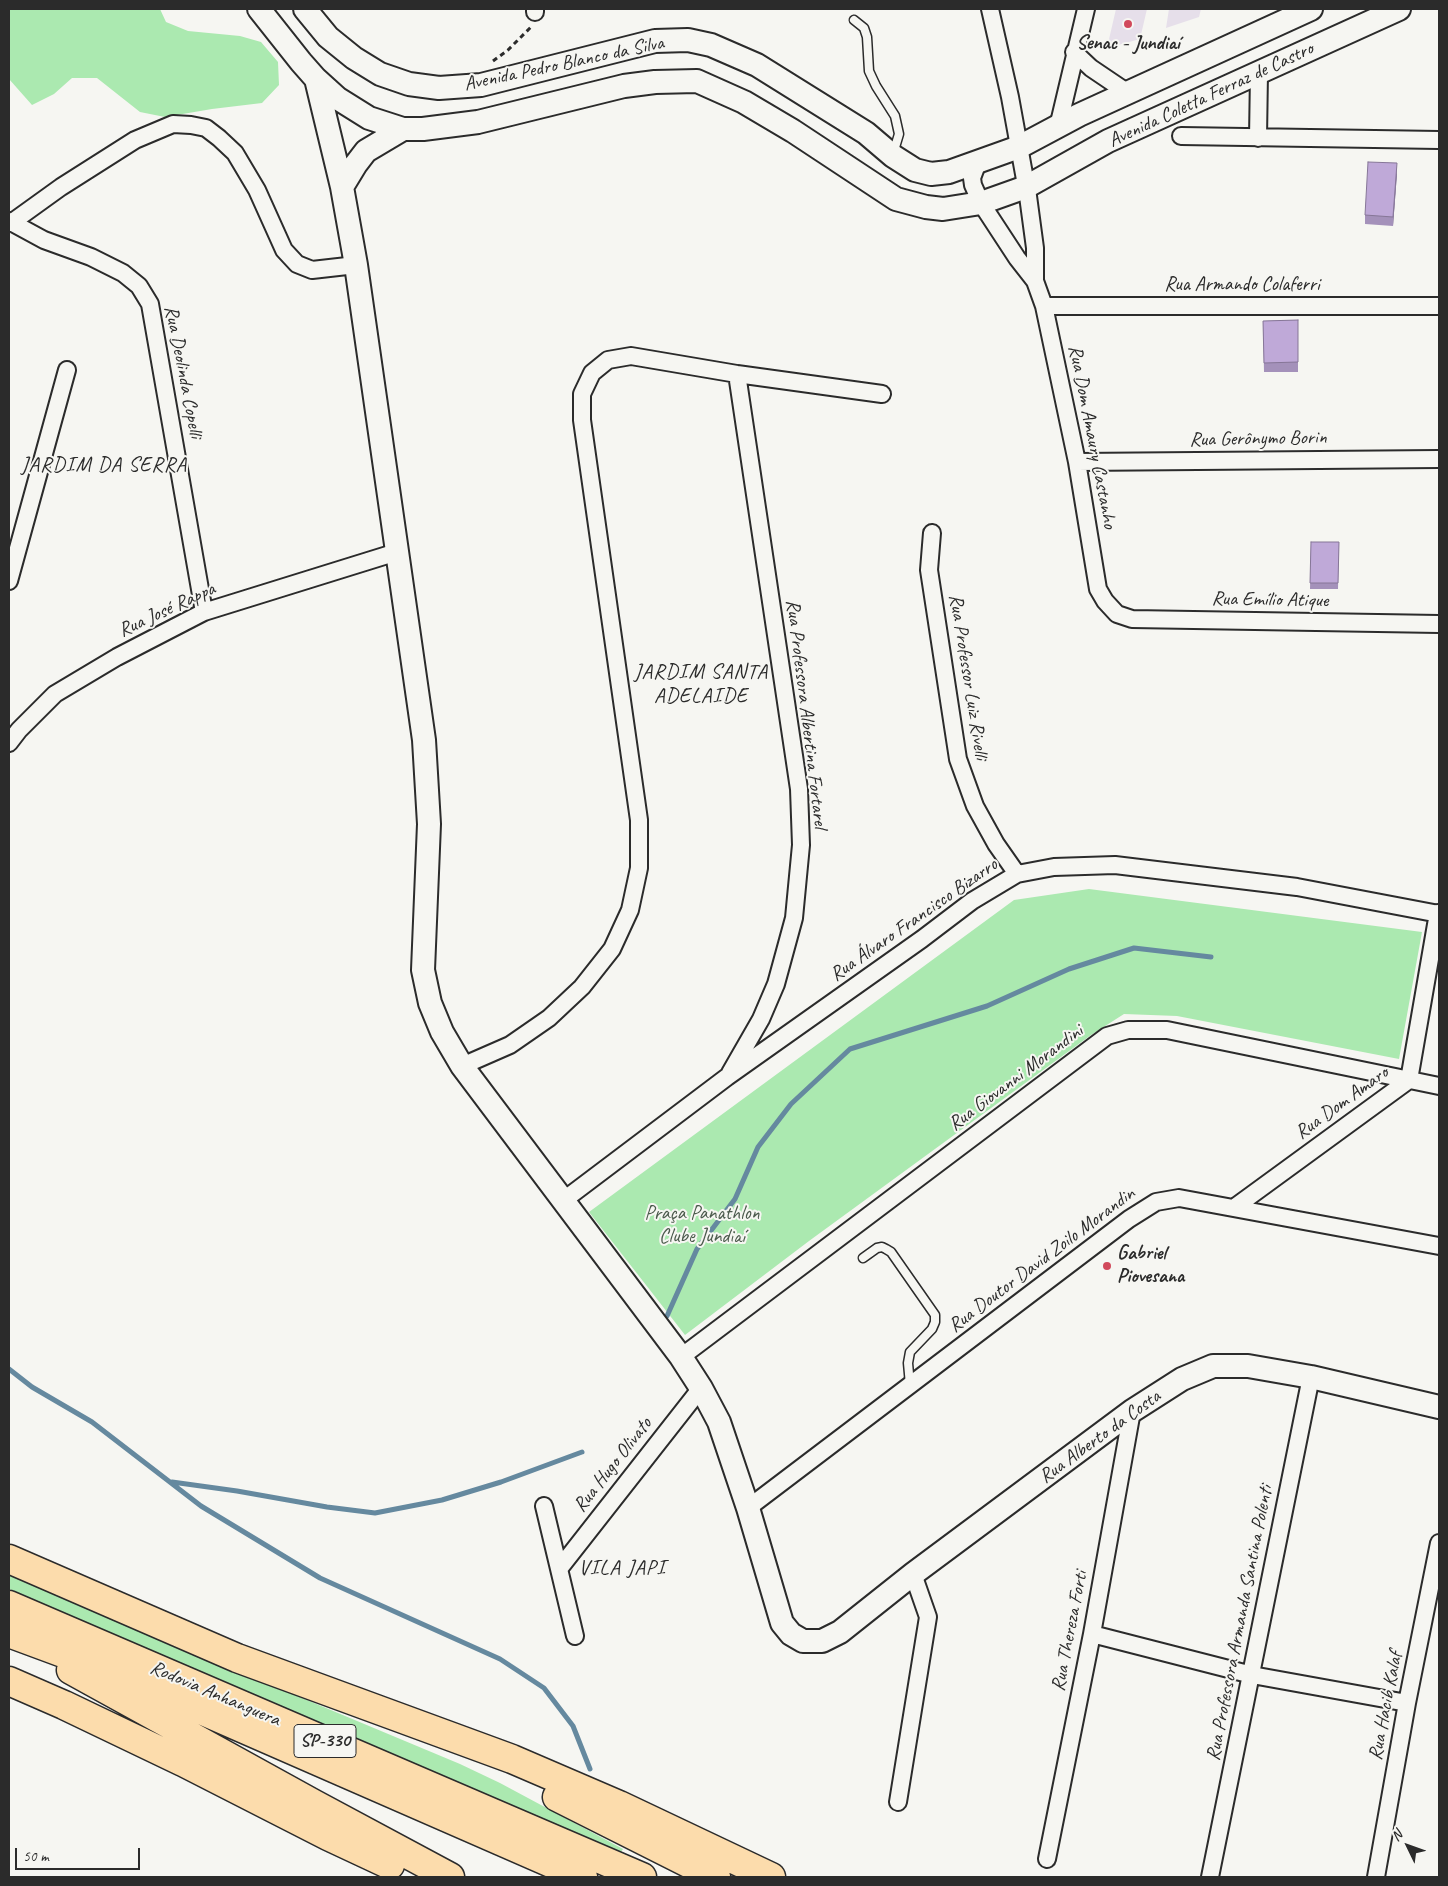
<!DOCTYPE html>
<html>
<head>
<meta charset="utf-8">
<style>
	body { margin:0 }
	#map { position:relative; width:1448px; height:1886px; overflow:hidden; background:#f6f6f2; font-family:Caveat,sans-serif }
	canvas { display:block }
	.frame { position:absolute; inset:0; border:10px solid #2b2b2b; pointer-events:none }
	.north { position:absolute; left:1383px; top:1821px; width:50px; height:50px; -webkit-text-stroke:4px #f6f6f2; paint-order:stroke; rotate:312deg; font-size:14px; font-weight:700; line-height:20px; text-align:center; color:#2b2b2b }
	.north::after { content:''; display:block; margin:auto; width:18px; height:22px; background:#2b2b2b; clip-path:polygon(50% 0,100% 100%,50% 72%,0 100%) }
	.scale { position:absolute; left:15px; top:1848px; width:125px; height:22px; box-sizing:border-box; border:2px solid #2b2b2b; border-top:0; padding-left:6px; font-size:15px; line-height:18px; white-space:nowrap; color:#2b2b2b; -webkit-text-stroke:4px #f6f6f2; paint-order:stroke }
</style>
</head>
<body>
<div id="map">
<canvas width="1448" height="1886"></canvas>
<div class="frame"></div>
<div class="north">N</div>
<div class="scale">50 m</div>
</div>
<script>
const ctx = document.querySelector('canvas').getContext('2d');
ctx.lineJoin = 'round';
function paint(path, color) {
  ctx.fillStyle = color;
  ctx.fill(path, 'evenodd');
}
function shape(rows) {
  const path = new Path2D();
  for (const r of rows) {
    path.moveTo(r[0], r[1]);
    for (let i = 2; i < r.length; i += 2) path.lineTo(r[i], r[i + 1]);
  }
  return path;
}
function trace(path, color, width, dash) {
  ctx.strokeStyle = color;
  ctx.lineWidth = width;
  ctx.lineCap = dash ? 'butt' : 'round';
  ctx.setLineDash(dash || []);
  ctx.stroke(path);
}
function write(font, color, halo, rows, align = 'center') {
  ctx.font = font + ' Caveat,sans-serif';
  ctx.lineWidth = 4;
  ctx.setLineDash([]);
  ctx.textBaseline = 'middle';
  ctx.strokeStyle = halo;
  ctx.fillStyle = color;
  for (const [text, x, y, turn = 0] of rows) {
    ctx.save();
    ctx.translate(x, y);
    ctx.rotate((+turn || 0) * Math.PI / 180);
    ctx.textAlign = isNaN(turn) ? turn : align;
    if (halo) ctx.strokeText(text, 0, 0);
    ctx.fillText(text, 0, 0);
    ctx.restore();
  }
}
const built = shape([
	[1116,9,1147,9,1140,39,1107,48],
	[1169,9,1201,9,1199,17,1166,28]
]);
const green = shape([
	[9,9,160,9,166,22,188,31,240,36,261,42,278,62,279,85,262,103,212,109,165,117,140,112,97,78,72,78,54,94,32,105,9,79],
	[1089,889,1422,932,1399,1059,1177,1016,1124,1014,1091,1035,809,1241,685,1335,589,1212,1014,900],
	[9,1573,192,1652,460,1764,500,1783,623,1849,621,1852,9,1589]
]);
const stream = shape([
	[667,1316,697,1249,735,1199,758,1147,791,1104,850,1049,987,1006,1069,969,1134,948,1211,957],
	[9,1369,32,1387,92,1422,201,1506,320,1578,500,1659,544,1688,573,1726,590,1769],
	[172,1482,237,1491,327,1507,375,1513,442,1500,501,1482,582,1452]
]);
const path = shape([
	[493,61,508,50,531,27]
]);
const lane = shape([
	[854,20,864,28,867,37,869,71,876,86,895,116,899,134,893,154],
	[863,1258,877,1248,882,1247,886,1249,891,1252,935,1315,935,1322,932,1329,910,1352,908,1363,910,1385]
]);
const street = shape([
	[535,9,535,12],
	[990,9,1010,97,1028,196,1035,248,1035,281,1044,306,1077,462,1098,589,1105,601,1117,614,1132,619,1439,624],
	[1074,52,1091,68,1128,93],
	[1058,127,1086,9],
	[1181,136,1439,140],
	[1258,138,1259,73],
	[978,162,972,178,973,185,981,203,1017,258,1035,281],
	[9,221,44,240,91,257,123,273,139,286,150,304,204,612],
	[11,223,61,187,135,140,173,124,191,125,206,128,219,138,235,153,257,190,284,250,297,264,312,270,356,265],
	[1044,306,1439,306],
	[1077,462,1439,459],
	[932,533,929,570,958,759,975,806,996,844,1017,874],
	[9,581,67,370],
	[9,743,19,730,55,694,117,657,204,612,397,552],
	[462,1066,510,1045,549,1018,582,987,612,949,630,910,639,868,639,820,582,420,582,394,592,373,608,360,631,356,737,374,882,394],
	[730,1073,761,1019,776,984,794,918,801,845,799,789,737,374],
	[564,1200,727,1077,922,939,972,901,1017,874,1054,867,1115,865,1297,887,1439,914],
	[1235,1207,1409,1080,1438,913],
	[681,1357,1107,1036,1128,1030,1167,1030,1439,1086],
	[544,1506,575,1636],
	[748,1508,1129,1219,1156,1202,1179,1198,1439,1246],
	[559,1569,701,1388],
	[1092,1634,1252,1675,1407,1703],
	[898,1802,928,1617,913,1574],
	[1047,1859,1092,1634,1132,1411],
	[1210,1877,1311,1377],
	[1376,1877,1407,1703,1439,1543]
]);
const secondary = shape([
	[259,9,301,62,316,79,337,98,369,118,403,129,423,129,478,122,624,86,655,82,697,81,744,102,793,131,896,199,926,207,943,209,981,203,1026,187,1108,141,1399,9],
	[305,9,328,37,354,58,380,74,409,84,439,88,481,85,655,41,688,40,711,45,757,65,866,133,893,156,915,170,931,174,949,172,1019,147,1079,115,1311,9],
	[316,79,342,187,356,265,424,740,429,824,423,970,430,1003,442,1032,462,1066,681,1357,701,1388,719,1422,748,1508,782,1623,791,1634,803,1641,822,1641,840,1632,913,1574,1132,1411,1182,1379,1213,1366,1248,1366,1311,1377,1439,1407],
	[342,187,356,164,366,151,403,129]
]);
const highway = shape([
	[9,1559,237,1658,512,1759,619,1805,771,1877],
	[9,1605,642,1877],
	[9,1633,109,1670,583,1877],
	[71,1670,314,1804,450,1877],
	[9,1681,64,1705,183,1762,328,1836,390,1865],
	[557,1797,716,1877]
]);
const wall = shape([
	[1397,173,1393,226,1365,224,1365,215],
	[1298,320,1298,372,1264,372,1263,321],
	[1311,542,1339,542,1338,589,1310,589]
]);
const shadedWall = shape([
	[1397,163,1397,173,1393,226,1393,217]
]);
const building = shape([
	[1368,162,1397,163,1393,217,1365,215,1368,162],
	[1298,320,1298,362,1264,363,1263,321,1298,320],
	[1311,542,1339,542,1338,583,1310,583,1311,542]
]);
const markers = [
	[1128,24,5,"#d1495b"],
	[1107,1266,5,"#d1495b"]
];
const shields = [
	[325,1741,62]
];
const shieldNames = [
	["SP-330",325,1741]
];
const poiNames = [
	["Senac - Jundiaí",1128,44],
	["Gabriel",1117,1254,"left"],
	["Piovesana",1117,1277,"left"]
];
const streetNames = [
	["Avenida Pedro Blanco da Silva",564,64,-12],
	["Avenida Coletta Ferraz de Castro",1211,95,-25],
	["Rua Armando Colaferri",1242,285],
	["Rua Deolinda Copelli",183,372,79],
	["Rua Dom Amaury Castanho",1092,437,79],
	["Rua Gerônymo Borin",1258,439,-1],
	["Rua Emílio Atique",1270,600,1],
	["Rua José Rappa",167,610,-25],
	["Rua Professor Luiz Rivelli",968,677,81],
	["Rua Professora Albertina Fortarel",806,714,83],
	["Rua Álvaro Francisco Bizarro",914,920,-35],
	["Rua Giovanni Morandini",1016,1078,-37],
	["Rua Dom Amaro",1342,1103,-36],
	["Rua Doutor David Zoilo Morandin",1042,1260,-37],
	["Rua Alberto da Costa",1100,1437,-36],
	["Rua Hugo Olivato",613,1465,-52],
	["Rua Professora Armanda Santina Polenti",1240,1623,-79],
	["Rua Thereza Forti",1070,1631,-79],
	["Rodovia Anhanguera",215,1694,23],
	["Rua Hacib Kalaf",1386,1706,-79]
];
const parkNames = [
	["Praça Panathlon",702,1214],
	["Clube Jundiaí",702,1237]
];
const neighbourhoodNames = [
	["JARDIM DA SERRA",104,465],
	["JARDIM SANTA",701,672],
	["ADELAIDE",701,696],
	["VILA JAPI",622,1568]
];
paint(built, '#e6dfea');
paint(green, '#abe9b0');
trace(stream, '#65899f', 5);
trace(lane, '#2b2b2b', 11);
trace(street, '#2b2b2b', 20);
trace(secondary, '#2b2b2b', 26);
trace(highway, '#2b2b2b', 31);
trace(path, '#2b2b2b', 3, [5, 4]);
trace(lane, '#f6f6f2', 8);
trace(street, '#f6f6f2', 16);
trace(secondary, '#f6f6f2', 22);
trace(highway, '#fcdcac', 28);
paint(wall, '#a491ba');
paint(shadedWall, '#867697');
paint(building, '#bfa9d8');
trace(building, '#867697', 1);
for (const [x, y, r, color] of markers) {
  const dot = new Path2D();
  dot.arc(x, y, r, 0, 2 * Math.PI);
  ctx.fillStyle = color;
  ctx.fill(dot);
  trace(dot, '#f6f6f2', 2);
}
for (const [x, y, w] of shields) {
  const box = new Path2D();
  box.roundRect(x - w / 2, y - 16.5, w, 33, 4);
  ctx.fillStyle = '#f6f6f2';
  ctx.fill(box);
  trace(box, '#2b2b2b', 1);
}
write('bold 19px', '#2b2b2b', null, shieldNames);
write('bold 20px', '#2b2b2b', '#f6f6f2', poiNames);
write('20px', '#2b2b2b', '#f6f6f2', streetNames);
write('20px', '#4b5a4c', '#f6f6f2', parkNames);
ctx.letterSpacing = '1px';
write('21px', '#2b2b2b', '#f6f6f2', neighbourhoodNames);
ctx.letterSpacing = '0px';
</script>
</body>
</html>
